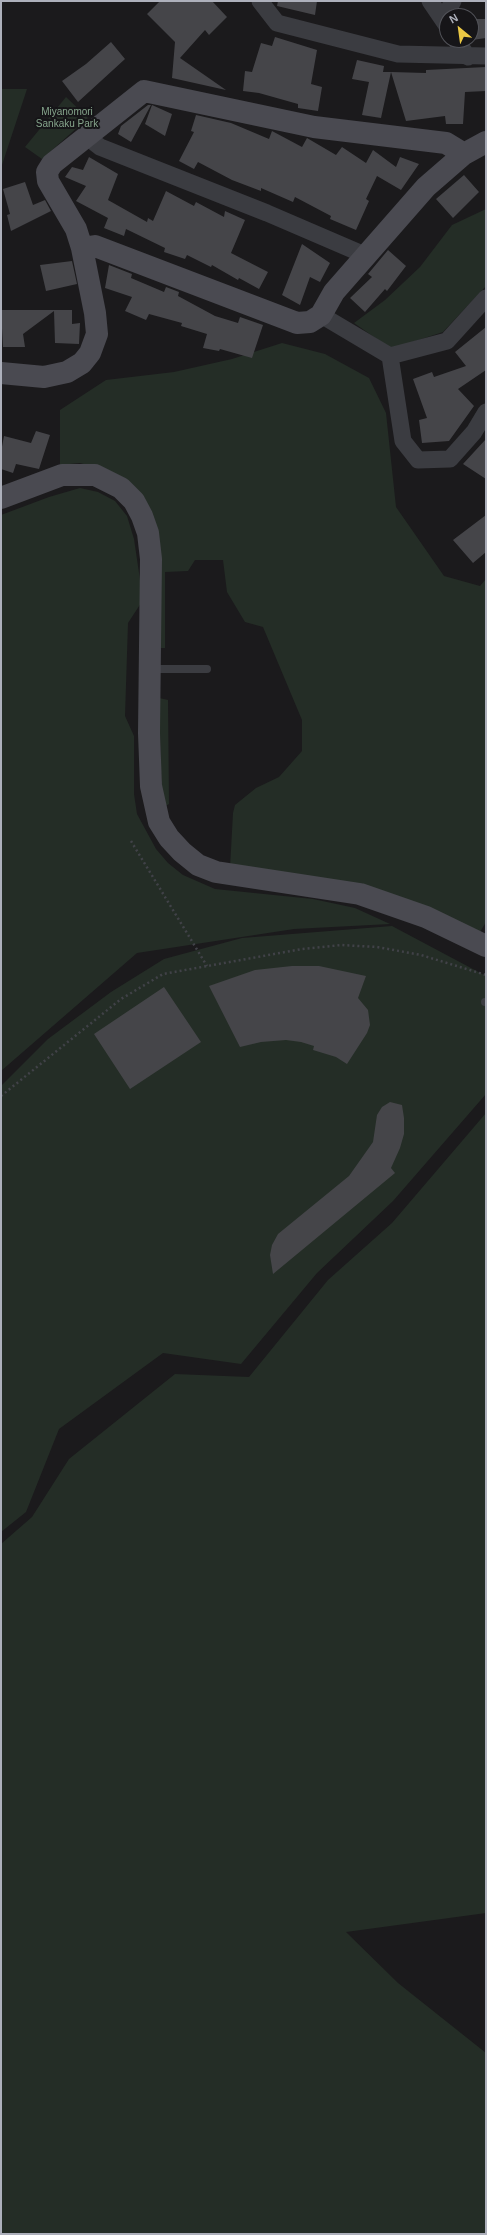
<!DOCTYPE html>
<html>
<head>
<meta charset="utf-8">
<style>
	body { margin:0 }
	#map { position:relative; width:487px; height:2235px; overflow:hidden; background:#1b1a1c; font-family:Arial,sans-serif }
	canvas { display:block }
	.frame { position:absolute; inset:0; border:2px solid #adb0bb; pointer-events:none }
	.north { position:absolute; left:439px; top:8px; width:40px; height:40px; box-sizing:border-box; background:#161518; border:1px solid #525359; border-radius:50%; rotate:331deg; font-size:11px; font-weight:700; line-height:16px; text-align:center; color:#adb0bb }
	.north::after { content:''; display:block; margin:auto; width:14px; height:18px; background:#ebc844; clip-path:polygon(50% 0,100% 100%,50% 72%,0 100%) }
</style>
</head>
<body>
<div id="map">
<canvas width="487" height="2235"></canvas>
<div class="frame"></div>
<div class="north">N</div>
</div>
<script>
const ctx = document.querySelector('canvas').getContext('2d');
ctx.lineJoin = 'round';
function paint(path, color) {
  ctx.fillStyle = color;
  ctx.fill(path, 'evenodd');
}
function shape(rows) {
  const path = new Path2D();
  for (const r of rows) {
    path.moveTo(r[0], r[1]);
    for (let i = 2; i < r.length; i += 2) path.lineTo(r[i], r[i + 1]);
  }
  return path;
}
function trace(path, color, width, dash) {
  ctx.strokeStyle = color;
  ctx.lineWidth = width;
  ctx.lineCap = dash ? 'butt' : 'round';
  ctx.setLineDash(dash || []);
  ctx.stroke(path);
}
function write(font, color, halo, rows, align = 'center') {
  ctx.font = font + ' Arial,sans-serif';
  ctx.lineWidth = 4;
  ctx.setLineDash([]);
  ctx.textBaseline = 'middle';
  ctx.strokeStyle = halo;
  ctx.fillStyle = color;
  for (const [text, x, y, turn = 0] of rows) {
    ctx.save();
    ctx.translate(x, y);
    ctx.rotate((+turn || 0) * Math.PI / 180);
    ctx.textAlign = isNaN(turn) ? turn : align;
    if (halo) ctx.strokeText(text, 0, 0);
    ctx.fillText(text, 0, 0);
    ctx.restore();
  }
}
const green = shape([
	[1,89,27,89,1,168],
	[66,97,88,118,42,159,25,147],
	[486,209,486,286,443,332,391,349,354,323,385,300,420,267,452,225],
	[282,343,325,354,369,378,386,413,396,507,444,576,480,586,486,579,486,922,480,932,230,868,233,813,235,805,256,788,279,777,302,751,302,720,263,627,245,622,227,592,223,560,195,560,188,571,165,572,165,648,157,648,158,553,104,470,80,463,60,465,60,410,106,380,174,372,232,359],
	[80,488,98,492,115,501,127,516,134,539,143,600,128,623,125,716,134,736,134,794,137,814,156,849,168,863,183,875,215,889,313,899,355,908,390,924,294,929,137,953,1,1071,1,515,49,497],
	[159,698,168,700,169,804,162,808],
	[392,926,486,976,486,1094,393,1201,317,1273,241,1364,163,1353,59,1429,26,1512,1,1532,1,1086,48,1039,111,992,164,959,242,938],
	[486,1113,486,1913,346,1932,398,1983,486,2053,486,2234,1,2234,1,1544,32,1517,69,1459,175,1374,249,1377,328,1280,392,1223]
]);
const building = shape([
	[160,1,212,1,227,17,209,35,205,30,180,58,226,90,172,78,175,42,147,14],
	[278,1,317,1,315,15,277,6],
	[472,19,486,19,486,38,472,40],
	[275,37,317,50,311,84,322,87,318,111,298,108,298,104,259,93,243,91,245,71,252,72,261,43,272,46],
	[111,42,125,59,78,102,62,81,86,64],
	[357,60,384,66,383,72,391,72,381,118,362,115,369,82,352,79],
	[486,67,486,91,465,92,463,124,446,124,445,116,406,121,391,72,426,73,426,70],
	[148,105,151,105,131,142,118,134,121,126],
	[152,105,172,114,165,136,145,124],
	[196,115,231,123,269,139,272,131,302,147,307,138,336,155,342,147,366,163,373,150,396,167,400,157,419,164,401,190,377,176,366,199,369,201,356,230,330,219,331,216,295,197,293,202,261,188,261,191,232,180,198,162,194,169,179,161,194,132,191,131],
	[89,157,118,174,108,200,147,222,148,218,153,221,166,191,194,206,196,202,224,217,225,211,245,220,231,253,268,272,259,289,239,278,238,280,212,265,211,267,187,255,185,259,164,252,165,248,126,229,124,236,104,228,108,218,76,201,86,186,65,177,72,167,83,170],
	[464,175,479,192,453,218,436,199],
	[25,182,33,205,45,200,51,211,11,231,7,215,10,214,3,189],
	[302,244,330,263,320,282,310,277,300,305,282,295],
	[388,250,406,266,387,291,385,289,365,312,350,298,372,277,368,274],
	[72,261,77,284,46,291,40,265],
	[109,265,132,274,131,278,164,292,166,287,179,292,178,296,215,316,238,323,240,317,263,325,252,358,220,349,219,351,203,348,207,334,181,326,182,323,149,314,146,320,125,311,132,297,105,288],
	[1,310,72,310,72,324,80,323,79,344,55,343,54,311,23,334,25,347,3,347],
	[486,327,486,370,458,389,474,406,449,441,422,443,419,420,427,418,413,379,432,372,434,377,466,366,455,352],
	[36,431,50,435,39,469,16,464,13,473,1,469,1,452,4,436,31,443],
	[486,439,486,479,463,464],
	[486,515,486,552,473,563,453,540],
	[292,966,319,966,366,976,358,998,368,1010,370,1025,367,1033,347,1064,336,1057,313,1050,314,1046,301,1042,286,1040,261,1042,240,1047,209,986,255,970],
	[164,987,201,1042,130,1089,94,1034],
	[390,1102,402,1105,404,1118,404,1134,400,1148,391,1168,395,1173,273,1274,270,1255,272,1245,278,1234,349,1176,373,1142,377,1115,382,1107]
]);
const path = shape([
	[131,841,207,966],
	[1,1096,121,999,163,974,302,949,341,945,377,947,421,955,486,975]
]);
const lane = shape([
	[151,669,207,669],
	[485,1002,486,1002]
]);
const street = shape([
	[260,1,277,23,398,54,486,56],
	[430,1,447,26],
	[443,20,453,1],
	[456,40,468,57],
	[86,136,100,147,267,213,367,256],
	[321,315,390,356,447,341,486,298],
	[390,356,403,441,418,460,450,459,474,432,486,412]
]);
const secondary = shape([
	[82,248,95,246,297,323,310,322,321,315,334,292,426,187,464,154,486,142],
	[1,373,44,377,67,372,82,363,90,353,97,334,95,313,82,248,76,229,48,181,47,172,52,164,144,91,314,127,446,143,464,154],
	[1,498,62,475,95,475,121,488,134,501,142,516,148,533,151,559,149,733,151,786,159,822,169,838,182,852,198,865,216,872,360,894,426,917,486,946]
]);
const parkNames = [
	["Miyanomori",67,112],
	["Sankaku Park",67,124]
];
paint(green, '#242d26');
paint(building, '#454549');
trace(path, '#414248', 2.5, [2, 3]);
trace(lane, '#3b3c41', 8);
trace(street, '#3b3c41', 17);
trace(secondary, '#4a4a51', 22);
write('10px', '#86a58c', '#161518', parkNames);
</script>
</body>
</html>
